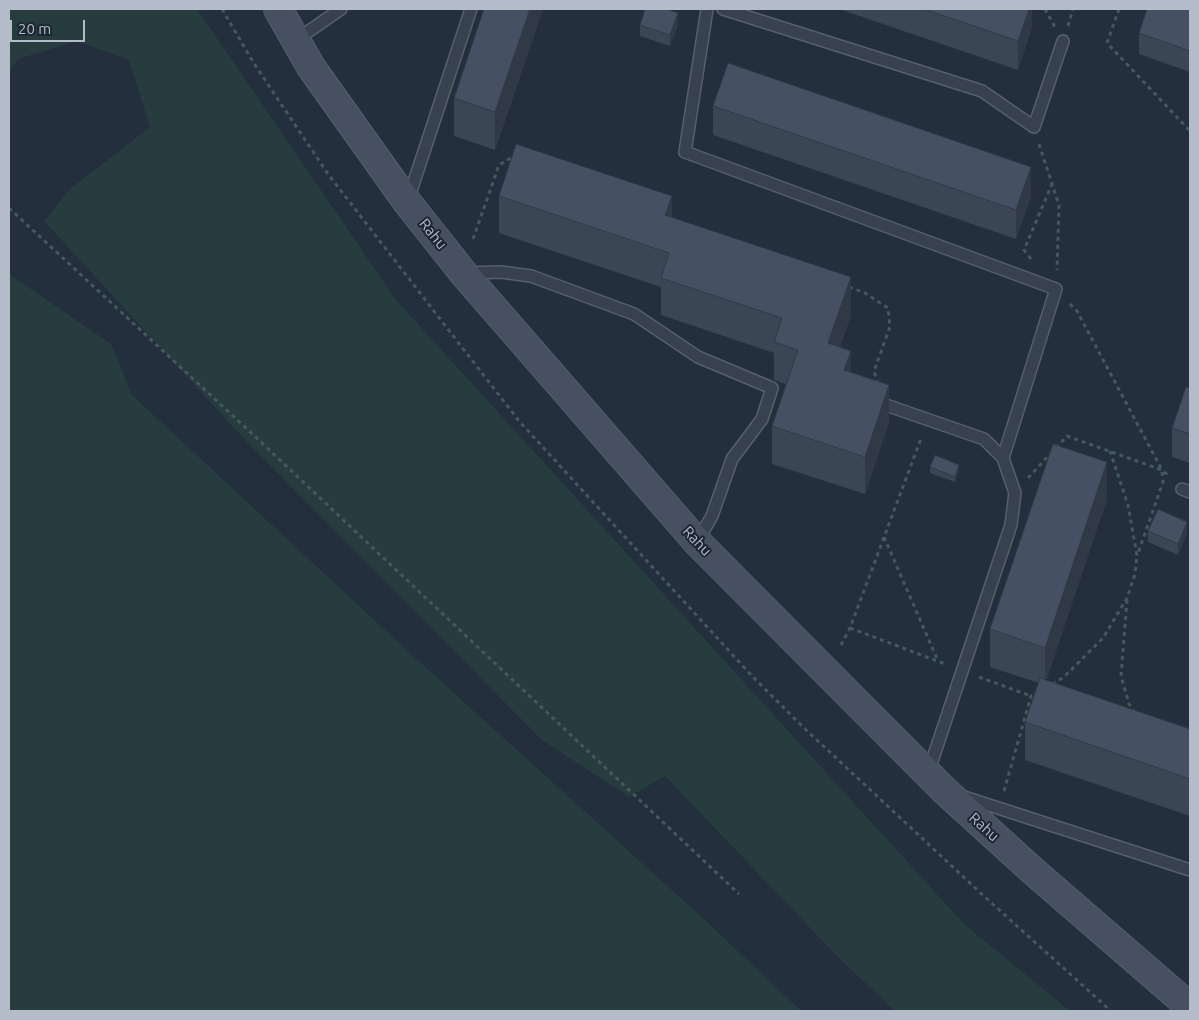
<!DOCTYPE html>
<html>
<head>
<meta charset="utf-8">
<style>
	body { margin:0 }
	#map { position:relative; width:1199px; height:1020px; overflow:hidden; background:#242f3e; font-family:Ubuntu,sans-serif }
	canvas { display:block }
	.frame { position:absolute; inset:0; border:10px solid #b4bcc9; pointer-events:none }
	.scale { position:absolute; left:10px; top:20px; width:75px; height:22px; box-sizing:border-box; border:2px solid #b4bcc9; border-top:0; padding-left:6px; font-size:15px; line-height:18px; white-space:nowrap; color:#b4bcc9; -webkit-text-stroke:4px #1d2633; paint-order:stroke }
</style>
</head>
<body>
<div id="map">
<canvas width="1199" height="1020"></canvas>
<div class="frame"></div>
<div class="scale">20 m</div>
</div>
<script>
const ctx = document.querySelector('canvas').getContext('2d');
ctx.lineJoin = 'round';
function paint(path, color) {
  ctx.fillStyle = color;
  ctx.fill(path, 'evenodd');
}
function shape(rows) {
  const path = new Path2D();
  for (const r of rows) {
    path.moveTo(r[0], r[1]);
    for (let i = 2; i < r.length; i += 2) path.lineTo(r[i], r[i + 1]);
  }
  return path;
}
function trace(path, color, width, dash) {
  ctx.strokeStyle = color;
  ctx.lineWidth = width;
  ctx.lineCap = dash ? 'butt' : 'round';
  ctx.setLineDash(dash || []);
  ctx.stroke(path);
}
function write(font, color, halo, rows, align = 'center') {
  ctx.font = font + ' Ubuntu,sans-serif';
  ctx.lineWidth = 4;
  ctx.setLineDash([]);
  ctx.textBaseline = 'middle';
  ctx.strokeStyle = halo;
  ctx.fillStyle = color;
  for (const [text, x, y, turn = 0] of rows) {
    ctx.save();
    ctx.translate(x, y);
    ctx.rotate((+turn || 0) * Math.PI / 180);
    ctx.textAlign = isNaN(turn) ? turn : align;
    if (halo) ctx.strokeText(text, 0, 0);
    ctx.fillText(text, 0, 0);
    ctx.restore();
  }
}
const green = shape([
	[9,9,197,9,396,300,964,924,1070,1011,895,1011,837,956,665,776,629,797,542,740,248,443,44,221,70,189,150,127,129,60,77,41,18,59,9,73],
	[9,274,111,344,132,395,413,656,706,921,801,1011,9,1011]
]);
const path = shape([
	[222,9,253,62,328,174,519,421,752,676,803,727,986,898,1111,1011],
	[1045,9,1055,27],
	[1119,9,1107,43,1190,131],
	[1068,26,1073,9],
	[1039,144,1059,205,1057,270],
	[9,208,245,427,739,894],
	[473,239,499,165,509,159,514,160],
	[1031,259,1024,250,1052,184],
	[849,287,865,293,888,308,890,327,874,371,878,384],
	[1070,304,1077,311,1162,470,1163,482,1137,556],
	[1056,448,1067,436,1162,470,1170,477],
	[1028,478,1051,453],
	[884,537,938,661],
	[1127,600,1121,676,1129,704,1134,711],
	[850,628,945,664],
	[841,645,850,628,922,436],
	[979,677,1031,696],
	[1052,684,1064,677,1103,638,1127,598,1135,574,1137,556,1128,505,1110,451],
	[1004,791,1031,696,1038,693]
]);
const service = shape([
	[707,9,685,152,1056,289,1003,458],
	[723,9,982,91,1034,127,1063,41],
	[296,40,341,9],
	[408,200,471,9],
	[466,273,501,272,531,276,634,314,698,357,772,388,762,419,732,459,712,516,697,542],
	[883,404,984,439,1003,458,1015,493,1011,525,928,773],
	[1182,489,1190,492],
	[964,797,1190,870]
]);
const secondary = shape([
	[278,9,311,67,407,202,464,274,697,542,945,791,1033,871,1190,1007]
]);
const wall = shape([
	[543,9,495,150,454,136,454,98],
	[839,9,1032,9,1032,27,1018,70],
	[1190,9,1190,72,1139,54,1139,33],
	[678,24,670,46,640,36,640,25],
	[713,106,1031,196,1016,239,713,135],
	[499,196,672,217,851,315,840,347,851,372,889,422,865,494,772,464,772,426,786,384,774,380,774,353,661,315,661,287,499,233],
	[1190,388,1190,463,1172,457,1172,428],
	[930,467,959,470,955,482,930,473],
	[1107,499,1046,680,1190,729,1190,816,1025,760,1025,722,1039,683,990,667,990,629],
	[1148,531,1187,533,1178,555,1148,542]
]);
const shadedWall = shape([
	[530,9,543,9,495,150,495,112],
	[1029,9,1032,9,1032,27,1018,70,1018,41],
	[678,13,678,24,670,46,670,35],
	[1031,167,1031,196,1016,239,1016,210],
	[672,196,672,233,665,253,665,215],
	[851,277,851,315,828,381,828,343],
	[851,351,851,388,844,370],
	[889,385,889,422,865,494,865,457],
	[1107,462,1107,499,1045,685,1045,648],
	[959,465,959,470,955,482,955,477],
	[1187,522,1187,533,1178,555,1178,544]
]);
const building = shape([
	[484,9,530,9,495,112,454,98,484,9],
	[645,9,666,9,678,13,670,35,640,25,645,9],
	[924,9,1029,9,1018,41,924,9],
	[1147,9,1190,9,1190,51,1139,33,1147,9],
	[728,63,1031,167,1016,210,713,106,728,63],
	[516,144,672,196,665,215,851,277,828,343,851,351,844,370,889,385,865,457,772,426,798,350,774,342,782,318,661,278,669,253,499,196,516,144],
	[1186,387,1190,388,1190,434,1172,428,1186,387],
	[1053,444,1107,462,1045,648,990,629,1053,444],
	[935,455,959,465,955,477,930,467,935,455],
	[1158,509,1187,522,1178,544,1148,531,1158,509],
	[1040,678,1190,729,1190,779,1025,722,1040,678]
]);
const streetNames = [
	["Rahu",433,234,51],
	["Rahu",697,541,47],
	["Rahu",984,827,42]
];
paint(green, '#263c3f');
trace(service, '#565f6c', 14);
trace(secondary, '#565f6c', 30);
trace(path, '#44595c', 3, [4, 4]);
trace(service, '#38414e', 11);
trace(secondary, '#465061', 28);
paint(wall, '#3b4654');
paint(shadedWall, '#303945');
paint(building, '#455162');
trace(building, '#303945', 1);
write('15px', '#b4bcc9', '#1d2633', streetNames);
</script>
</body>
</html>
